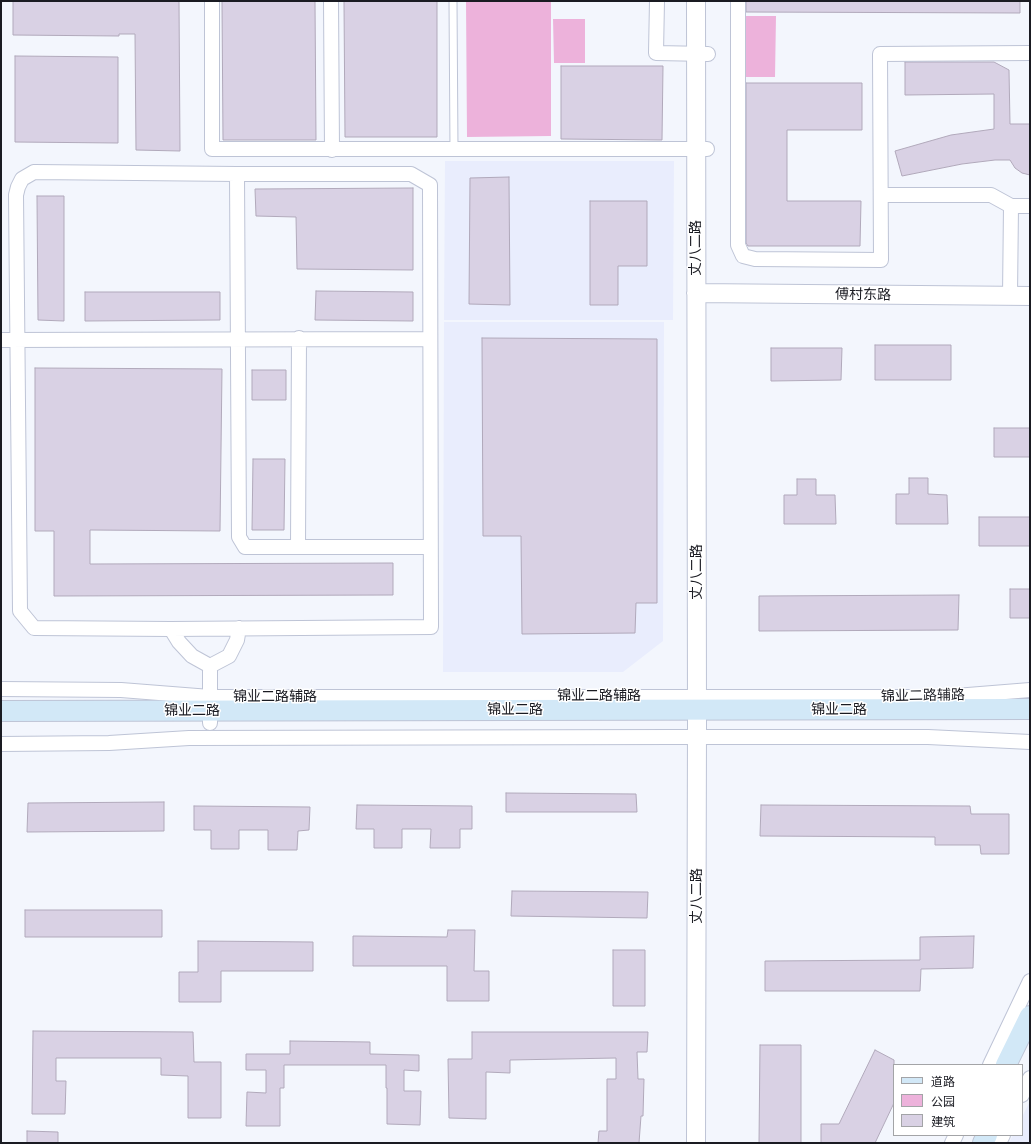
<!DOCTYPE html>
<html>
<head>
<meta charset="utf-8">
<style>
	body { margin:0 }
	#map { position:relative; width:1031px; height:1144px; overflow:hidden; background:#f3f6fd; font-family:"Work Sans","Noto Sans SC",sans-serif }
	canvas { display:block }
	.frame { position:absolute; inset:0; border:2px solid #1a1b22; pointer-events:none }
	.legend { position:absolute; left:893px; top:1064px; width:130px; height:72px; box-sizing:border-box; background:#fff; border:1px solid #a3a4a7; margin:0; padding:5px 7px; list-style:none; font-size:12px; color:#1a1b22 }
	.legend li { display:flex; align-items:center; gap:8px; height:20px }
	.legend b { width:20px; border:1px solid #a3a4a7 }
</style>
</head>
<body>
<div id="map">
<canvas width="1031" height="1144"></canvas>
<div class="frame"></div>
<ul class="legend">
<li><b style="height:5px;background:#d2e8f7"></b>道路</li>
<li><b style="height:11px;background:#edb2db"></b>公园</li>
<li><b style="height:11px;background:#d9d1e4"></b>建筑</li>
</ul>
</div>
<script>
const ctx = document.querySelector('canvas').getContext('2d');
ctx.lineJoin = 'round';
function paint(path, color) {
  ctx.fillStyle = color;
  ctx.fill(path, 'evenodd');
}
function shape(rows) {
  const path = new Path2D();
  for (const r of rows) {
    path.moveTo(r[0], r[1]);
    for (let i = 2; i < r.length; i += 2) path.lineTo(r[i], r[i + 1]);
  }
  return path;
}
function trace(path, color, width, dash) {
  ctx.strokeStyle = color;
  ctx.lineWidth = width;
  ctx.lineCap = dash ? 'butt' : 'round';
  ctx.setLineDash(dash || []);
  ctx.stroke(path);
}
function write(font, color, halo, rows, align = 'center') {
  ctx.font = font + ' "Work Sans","Noto Sans SC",sans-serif';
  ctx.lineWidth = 3;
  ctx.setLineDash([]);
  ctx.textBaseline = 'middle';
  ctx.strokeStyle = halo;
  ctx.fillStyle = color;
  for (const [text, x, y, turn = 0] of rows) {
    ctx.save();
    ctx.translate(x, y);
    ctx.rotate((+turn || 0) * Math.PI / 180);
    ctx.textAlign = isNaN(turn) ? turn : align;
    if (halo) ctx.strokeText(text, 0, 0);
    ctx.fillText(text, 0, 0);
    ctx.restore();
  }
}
const built = shape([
	[445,161,674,161,673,320,444,320],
	[444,322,664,322,663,641,623,672,443,672],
	[1030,1101,1030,1143,1009,1143,1013,1135,1022,1135,1022,1117]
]);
const green = shape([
	[466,1,551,1,551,136,467,137],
	[744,16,776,16,775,77,745,77],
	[553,19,585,19,585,63,554,63]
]);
const building = shape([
	[13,1,179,1,180,151,136,150,135,34,119,34,119,36,13,35,13,1],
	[222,1,315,1,316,140,223,140,222,1],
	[344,1,437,1,437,137,345,137,344,1],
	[746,1,1020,1,1020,13,746,12,746,1],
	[15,56,118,57,118,143,15,142,15,56],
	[905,62,994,62,1009,70,1010,124,1030,124,1030,175,1022,173,1015,168,1010,160,995,160,962,164,902,176,895,151,951,135,994,129,994,94,905,95,905,62],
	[561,66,663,66,662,140,561,139,561,66],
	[746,83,862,83,862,130,787,130,787,201,861,201,860,246,748,246,746,243,746,83],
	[509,177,510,305,469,304,470,178,509,177],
	[413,188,413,270,297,269,296,217,256,216,255,189,413,188],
	[37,196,64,196,64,321,38,320,37,196],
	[590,201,647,201,647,266,618,266,618,305,590,305,590,201],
	[316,291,413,292,413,321,315,320,316,291],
	[85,292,220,292,220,320,85,321,85,292],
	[482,338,657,339,657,603,636,603,635,633,522,634,521,536,483,536,482,338],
	[875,345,951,345,951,380,875,380,875,345],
	[771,348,842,348,841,380,771,381,771,348],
	[35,368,222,369,220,531,90,530,90,564,393,563,393,595,54,596,54,531,35,531,35,368],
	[252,370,286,370,286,400,252,400,252,370],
	[994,428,1030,428,1030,457,994,457,994,428],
	[253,459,285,459,284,530,252,530,253,459],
	[909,478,928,478,928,494,947,495,948,524,896,524,896,494,909,494,909,478],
	[797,479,816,479,816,495,835,495,836,524,784,524,784,495,797,495,797,479],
	[979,517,1030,517,1030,546,979,546,979,517],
	[1010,589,1030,589,1030,618,1010,618,1010,589],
	[959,595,958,630,759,631,759,596,959,595],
	[506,793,636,794,637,812,506,812,506,793],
	[164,802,164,831,27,832,28,803,164,802],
	[357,805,472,806,472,829,460,829,460,848,430,848,431,829,402,829,402,848,374,848,374,829,356,829,357,805],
	[761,805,970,806,971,814,1009,814,1009,854,981,854,980,845,935,845,935,837,760,836,761,805],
	[194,806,310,807,309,830,298,831,297,850,268,850,268,830,239,830,239,849,211,849,211,830,194,830,194,806],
	[512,891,648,892,647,918,511,916,512,891],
	[25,910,162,910,162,937,25,937,25,910],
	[448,930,475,930,474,971,489,971,489,1001,447,1001,447,966,353,966,353,936,447,937,448,930],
	[974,936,973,968,921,969,920,991,765,991,765,961,920,960,920,937,974,936],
	[198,941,313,942,313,971,221,971,221,1002,179,1002,179,972,198,972,198,941],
	[613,950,645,950,645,1006,613,1006,613,950],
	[33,1031,193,1032,194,1062,221,1062,221,1118,188,1118,188,1076,161,1075,161,1058,56,1058,56,1081,66,1081,65,1114,32,1114,33,1031],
	[472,1032,648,1032,647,1052,637,1052,638,1079,644,1079,643,1116,641,1116,639,1143,598,1143,599,1131,607,1131,607,1079,616,1079,616,1058,510,1060,510,1073,486,1072,486,1119,449,1118,448,1059,472,1059,472,1032],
	[290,1041,370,1042,370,1054,419,1055,419,1071,404,1070,404,1091,421,1091,420,1125,387,1124,387,1088,386,1088,386,1065,284,1065,284,1088,280,1088,280,1126,246,1126,247,1092,266,1093,266,1070,246,1070,246,1054,290,1054,290,1041],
	[760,1045,801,1045,801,1143,759,1143,760,1045],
	[875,1050,894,1060,894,1103,875,1143,821,1143,821,1124,839,1124,875,1050],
	[27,1131,58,1132,58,1143,27,1143,27,1131]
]);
const service = shape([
	[453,1,454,150]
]);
const minor = shape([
	[212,1,212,149,707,149],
	[331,1,332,150],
	[657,1,656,53,708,54],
	[738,1,738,245,743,256,755,259,881,260,880,54,1030,53],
	[34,172,237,174,411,174,430,185,431,627,171,629,34,628,20,611,16,195,18,187,22,179,34,172],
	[237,174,239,537,245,547,430,547],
	[881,195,991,195,1011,206,1030,206],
	[1010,296,1011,206],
	[1,340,430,339],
	[298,547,299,338],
	[171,629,179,642,192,656,210,666],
	[210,666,210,723],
	[210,666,229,656,237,640,239,628],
	[1,689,121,690,210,697,943,697,1030,690],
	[1,744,109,743,189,738,672,737,928,737,1030,742],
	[990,1065,1030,981],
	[1022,1095,1030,1078],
	[952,1143,956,1135],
	[999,1143,1003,1135]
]);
const tertiary = shape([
	[696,1,697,723,696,1143],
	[696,293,1030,296]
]);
const secondary = shape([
	[1,711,1030,709],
	[1006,1065,1030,1016],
	[983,1143,987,1135]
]);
const streetNames = [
	["丈八二路",696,248,-90],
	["傅村东路",863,295,1],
	["丈八二路",697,572,-90],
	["锦业二路辅路",599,696],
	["锦业二路辅路",923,696,-1],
	["锦业二路辅路",275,697],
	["锦业二路",515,710],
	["锦业二路",839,710],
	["锦业二路",192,711],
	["丈八二路",697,896,-90]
];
paint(built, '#e9edfd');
paint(green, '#edb2db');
paint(building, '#d9d1e4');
trace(building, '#b1a9bb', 1);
trace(service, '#bec4d6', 9);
trace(minor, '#bec4d6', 16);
trace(tertiary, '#bec4d6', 20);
trace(secondary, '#bec4d6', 22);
trace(service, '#fff', 7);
trace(minor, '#fff', 14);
trace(tertiary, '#fff', 18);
trace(secondary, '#d2e8f7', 20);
write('14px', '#1a1b22', '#fff', streetNames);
</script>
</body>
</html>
